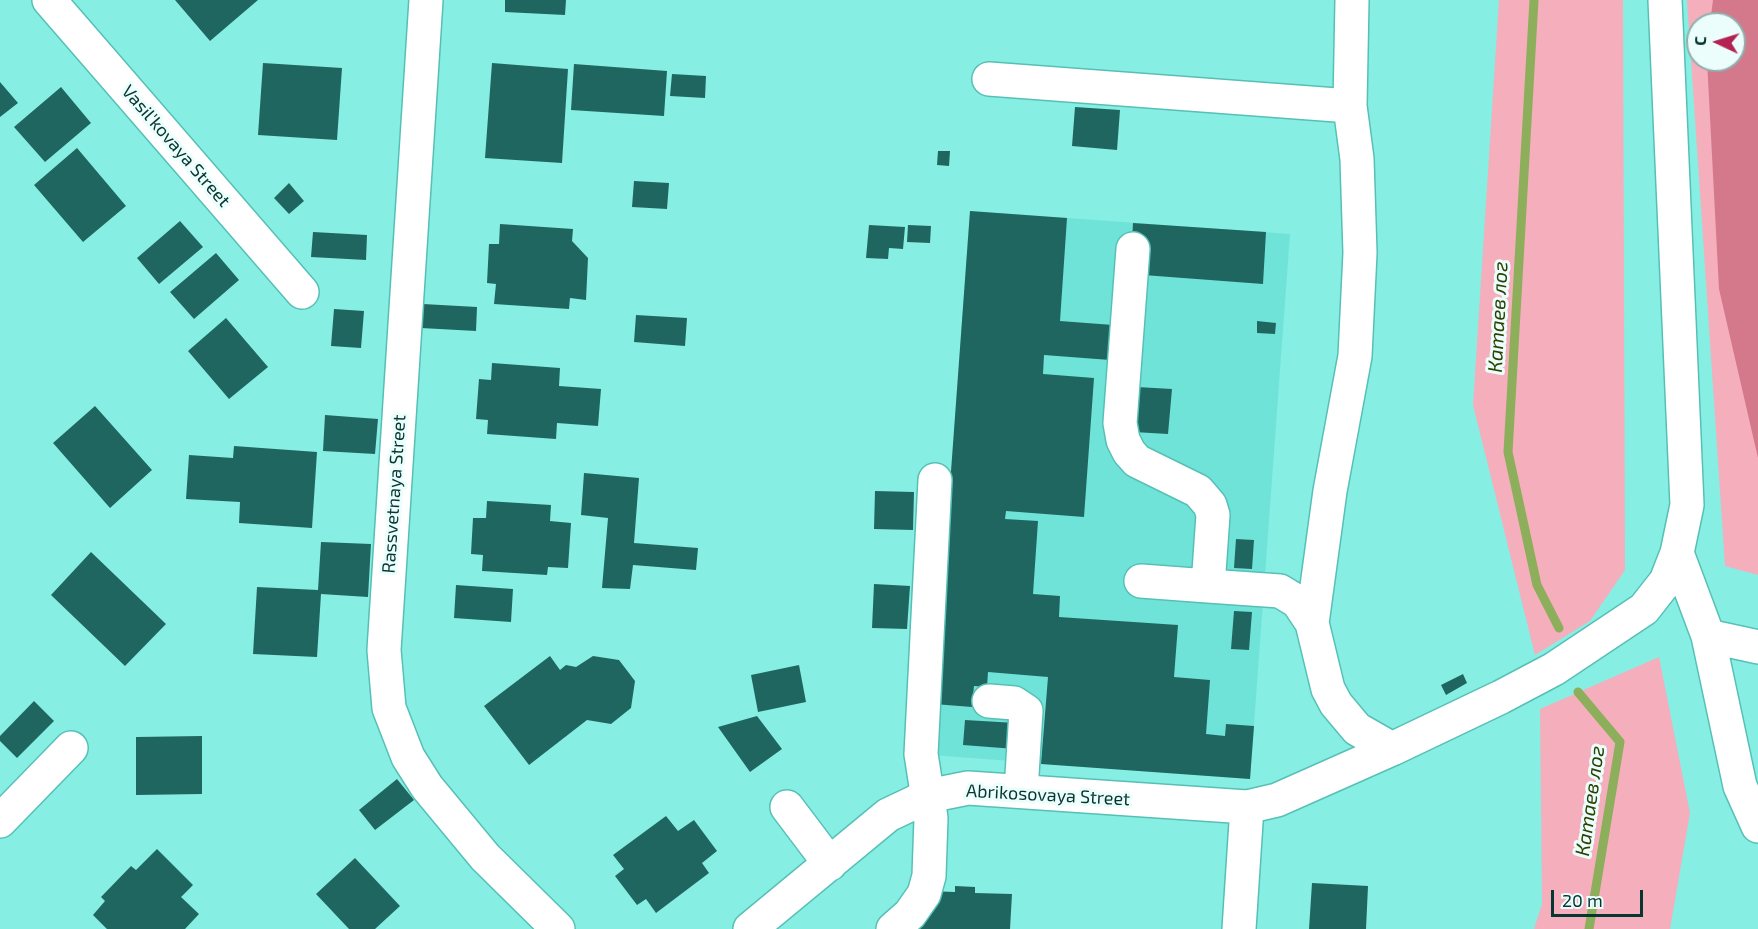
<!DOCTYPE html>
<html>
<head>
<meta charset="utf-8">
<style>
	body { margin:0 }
	#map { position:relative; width:1758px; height:929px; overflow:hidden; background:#87eee3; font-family:"Exo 2",sans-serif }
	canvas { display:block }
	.north { position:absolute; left:1686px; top:12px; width:60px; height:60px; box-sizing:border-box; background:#ecfefc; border:2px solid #90aeab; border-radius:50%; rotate:274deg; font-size:16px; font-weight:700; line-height:24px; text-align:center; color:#063632 }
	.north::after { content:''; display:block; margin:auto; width:21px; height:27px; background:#b22354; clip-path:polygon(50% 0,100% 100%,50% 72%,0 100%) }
	.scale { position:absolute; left:1551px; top:890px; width:92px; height:27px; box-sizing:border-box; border:3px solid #063632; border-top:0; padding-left:8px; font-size:18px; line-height:21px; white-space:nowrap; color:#063632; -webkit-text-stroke:4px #ecfefc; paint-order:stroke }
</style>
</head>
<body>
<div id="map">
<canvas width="1758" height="929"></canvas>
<div class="north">С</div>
<div class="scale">20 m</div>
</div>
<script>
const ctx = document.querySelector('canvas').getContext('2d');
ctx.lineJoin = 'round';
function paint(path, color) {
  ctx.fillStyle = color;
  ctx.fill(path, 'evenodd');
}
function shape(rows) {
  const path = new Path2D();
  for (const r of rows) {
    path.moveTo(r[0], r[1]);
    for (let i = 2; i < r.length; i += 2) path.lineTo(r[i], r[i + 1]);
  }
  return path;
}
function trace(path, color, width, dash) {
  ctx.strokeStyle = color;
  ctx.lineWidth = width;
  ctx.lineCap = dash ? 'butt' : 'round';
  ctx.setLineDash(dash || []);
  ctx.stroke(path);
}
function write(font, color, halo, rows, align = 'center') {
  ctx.font = font + ' "Exo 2",sans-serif';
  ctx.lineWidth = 6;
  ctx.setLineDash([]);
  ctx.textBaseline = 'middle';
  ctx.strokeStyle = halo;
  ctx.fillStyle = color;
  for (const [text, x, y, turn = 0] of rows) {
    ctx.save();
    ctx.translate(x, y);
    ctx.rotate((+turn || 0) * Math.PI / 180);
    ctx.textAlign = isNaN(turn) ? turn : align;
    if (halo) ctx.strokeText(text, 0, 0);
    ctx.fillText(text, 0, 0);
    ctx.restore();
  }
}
const built = shape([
	[970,211,1290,234,1250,779,931,755]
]);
const green = shape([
	[1499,0,1623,0,1625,570,1590,621,1535,655,1473,405],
	[1687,0,1758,0,1758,575,1725,566],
	[1698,24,1734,24,1734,60,1698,60],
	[1659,657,1690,813,1670,929,1534,929,1542,904,1540,709]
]);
const forest = shape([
	[1713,0,1758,0,1758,458,1719,289,1707,60,1734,60,1734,24,1710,24]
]);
const stream = shape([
	[1534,0,1508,452,1537,585,1559,628],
	[1578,692,1620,742,1589,929]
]);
const building = shape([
	[175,0,258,0,210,41],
	[505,0,566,0,565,15,505,12],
	[263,63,342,68,337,140,258,135],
	[492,63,568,69,562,163,485,158],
	[574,64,667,71,664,116,571,110],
	[672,74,706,76,705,98,670,96],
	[0,82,18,103,0,117],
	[61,87,91,123,45,162,14,127],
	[1075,107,1120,110,1117,150,1072,146],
	[77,148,126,206,83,242,34,185],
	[938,151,950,151,949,166,937,165],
	[634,181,669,183,667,209,632,207],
	[289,183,304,201,289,214,274,198],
	[970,211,1067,218,1060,321,1113,325,1110,360,1044,355,1043,374,1094,378,1084,517,1006,511,1005,519,1038,521,1033,594,1060,596,1059,617,1178,625,1174,677,1210,680,1206,734,1225,736,1226,724,1254,726,1250,779,1041,764,1048,677,988,672,987,687,974,686,972,707,934,704],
	[180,221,203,247,159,284,137,258],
	[1133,223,1266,232,1263,284,1130,274],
	[500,224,573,229,572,241,588,258,586,300,570,298,569,309,494,304,496,284,487,283,489,244,499,244],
	[869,225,905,227,903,249,889,248,888,259,866,258],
	[908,225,931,226,930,243,907,242],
	[313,232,367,235,366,260,311,257],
	[216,253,239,280,194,319,170,292],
	[423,304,477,307,476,331,421,328],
	[334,309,364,311,361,348,331,346],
	[636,315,687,318,685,346,634,342],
	[226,318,268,367,229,399,188,351],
	[1257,321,1276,323,1275,334,1257,333],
	[492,363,560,368,559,386,601,389,598,426,557,423,556,439,487,434,488,420,476,419,479,379,491,380],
	[1137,387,1172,389,1168,434,1134,432],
	[95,406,152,470,110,508,53,443],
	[325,415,378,419,375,454,323,451],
	[234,446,317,452,312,528,239,523,240,502,186,499,189,455,233,458],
	[584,473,639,478,634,543,698,548,696,570,633,565,630,589,602,588,608,518,581,515],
	[875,491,914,492,913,530,874,529],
	[487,501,551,505,550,521,571,523,568,568,548,567,547,575,482,571,483,555,471,554,473,518,486,518],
	[1236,539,1254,540,1252,569,1234,568],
	[321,542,371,544,368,597,321,594,317,657,253,654,257,587,318,590],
	[91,552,166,624,125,666,51,595],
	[874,584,910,586,907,629,872,628],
	[456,585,513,589,511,622,454,618],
	[1234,611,1252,612,1249,650,1231,649],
	[550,656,560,670,566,665,576,667,593,656,619,660,635,681,631,708,611,724,587,720,529,765,484,706],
	[799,665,806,702,758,712,751,675],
	[1463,674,1467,683,1446,695,1441,685],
	[34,701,54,721,17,758,0,741,0,736],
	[757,716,782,749,750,772,718,727],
	[965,720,1016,723,1015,749,963,745],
	[202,736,202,794,136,795,136,737],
	[397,779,414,800,375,830,359,810],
	[666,816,678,831,694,820,717,851,702,863,709,873,656,913,646,899,637,905,615,876,624,869,613,855],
	[157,849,193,885,181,897,199,914,185,929,107,929,93,915,105,901,101,897,131,866,136,870],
	[355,858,400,906,375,929,349,929,316,894],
	[1312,883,1368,886,1366,929,1309,929],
	[955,886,975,887,975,893,1012,894,1010,929,912,929,928,891,955,892]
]);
const minor = shape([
	[49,0,302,292],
	[426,0,384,650,389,708,408,757,427,787,485,857,558,929],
	[989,79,1350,106],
	[1133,249,1120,423,1123,440,1129,452,1137,461,1198,491,1210,505,1213,515,1208,586,1280,591,1298,602,1312,623,1328,689,1336,704,1357,729,1392,749],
	[1677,553,1708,636,1740,786,1758,826],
	[1141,581,1208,586],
	[1312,623,1330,491,1355,356,1360,253,1357,159,1350,106,1352,0],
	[1708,636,1758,647],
	[989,701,1014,703,1026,711,1021,791],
	[787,807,830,864],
	[0,821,71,748],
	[750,929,888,815,928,796,968,788,1247,807,1277,800,1392,749,1501,697,1554,669,1644,609,1666,581,1677,553,1687,505,1665,0],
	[893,929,910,914,924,894,929,876,931,818,921,754,935,480],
	[1239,929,1247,807]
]);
const streetNames = [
	["Vasil'kovaya Street",176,146,49],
	["Rassvetnaya Street",394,494,-86],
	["Abrikosovaya Street",1048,795,3]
];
const waterNames = [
	["Катаев лог",1498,317,-87],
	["Катаев лог",1590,801,-82]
];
paint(built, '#70e3d9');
paint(green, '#f5aebb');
paint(forest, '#d4788c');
trace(stream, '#8dae5b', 9);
paint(building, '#206660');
trace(minor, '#57c0b6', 36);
trace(minor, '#fff', 33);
write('18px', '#063632', '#ecfefc', streetNames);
write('italic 20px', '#2c4000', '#ecfefc', waterNames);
</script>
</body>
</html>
